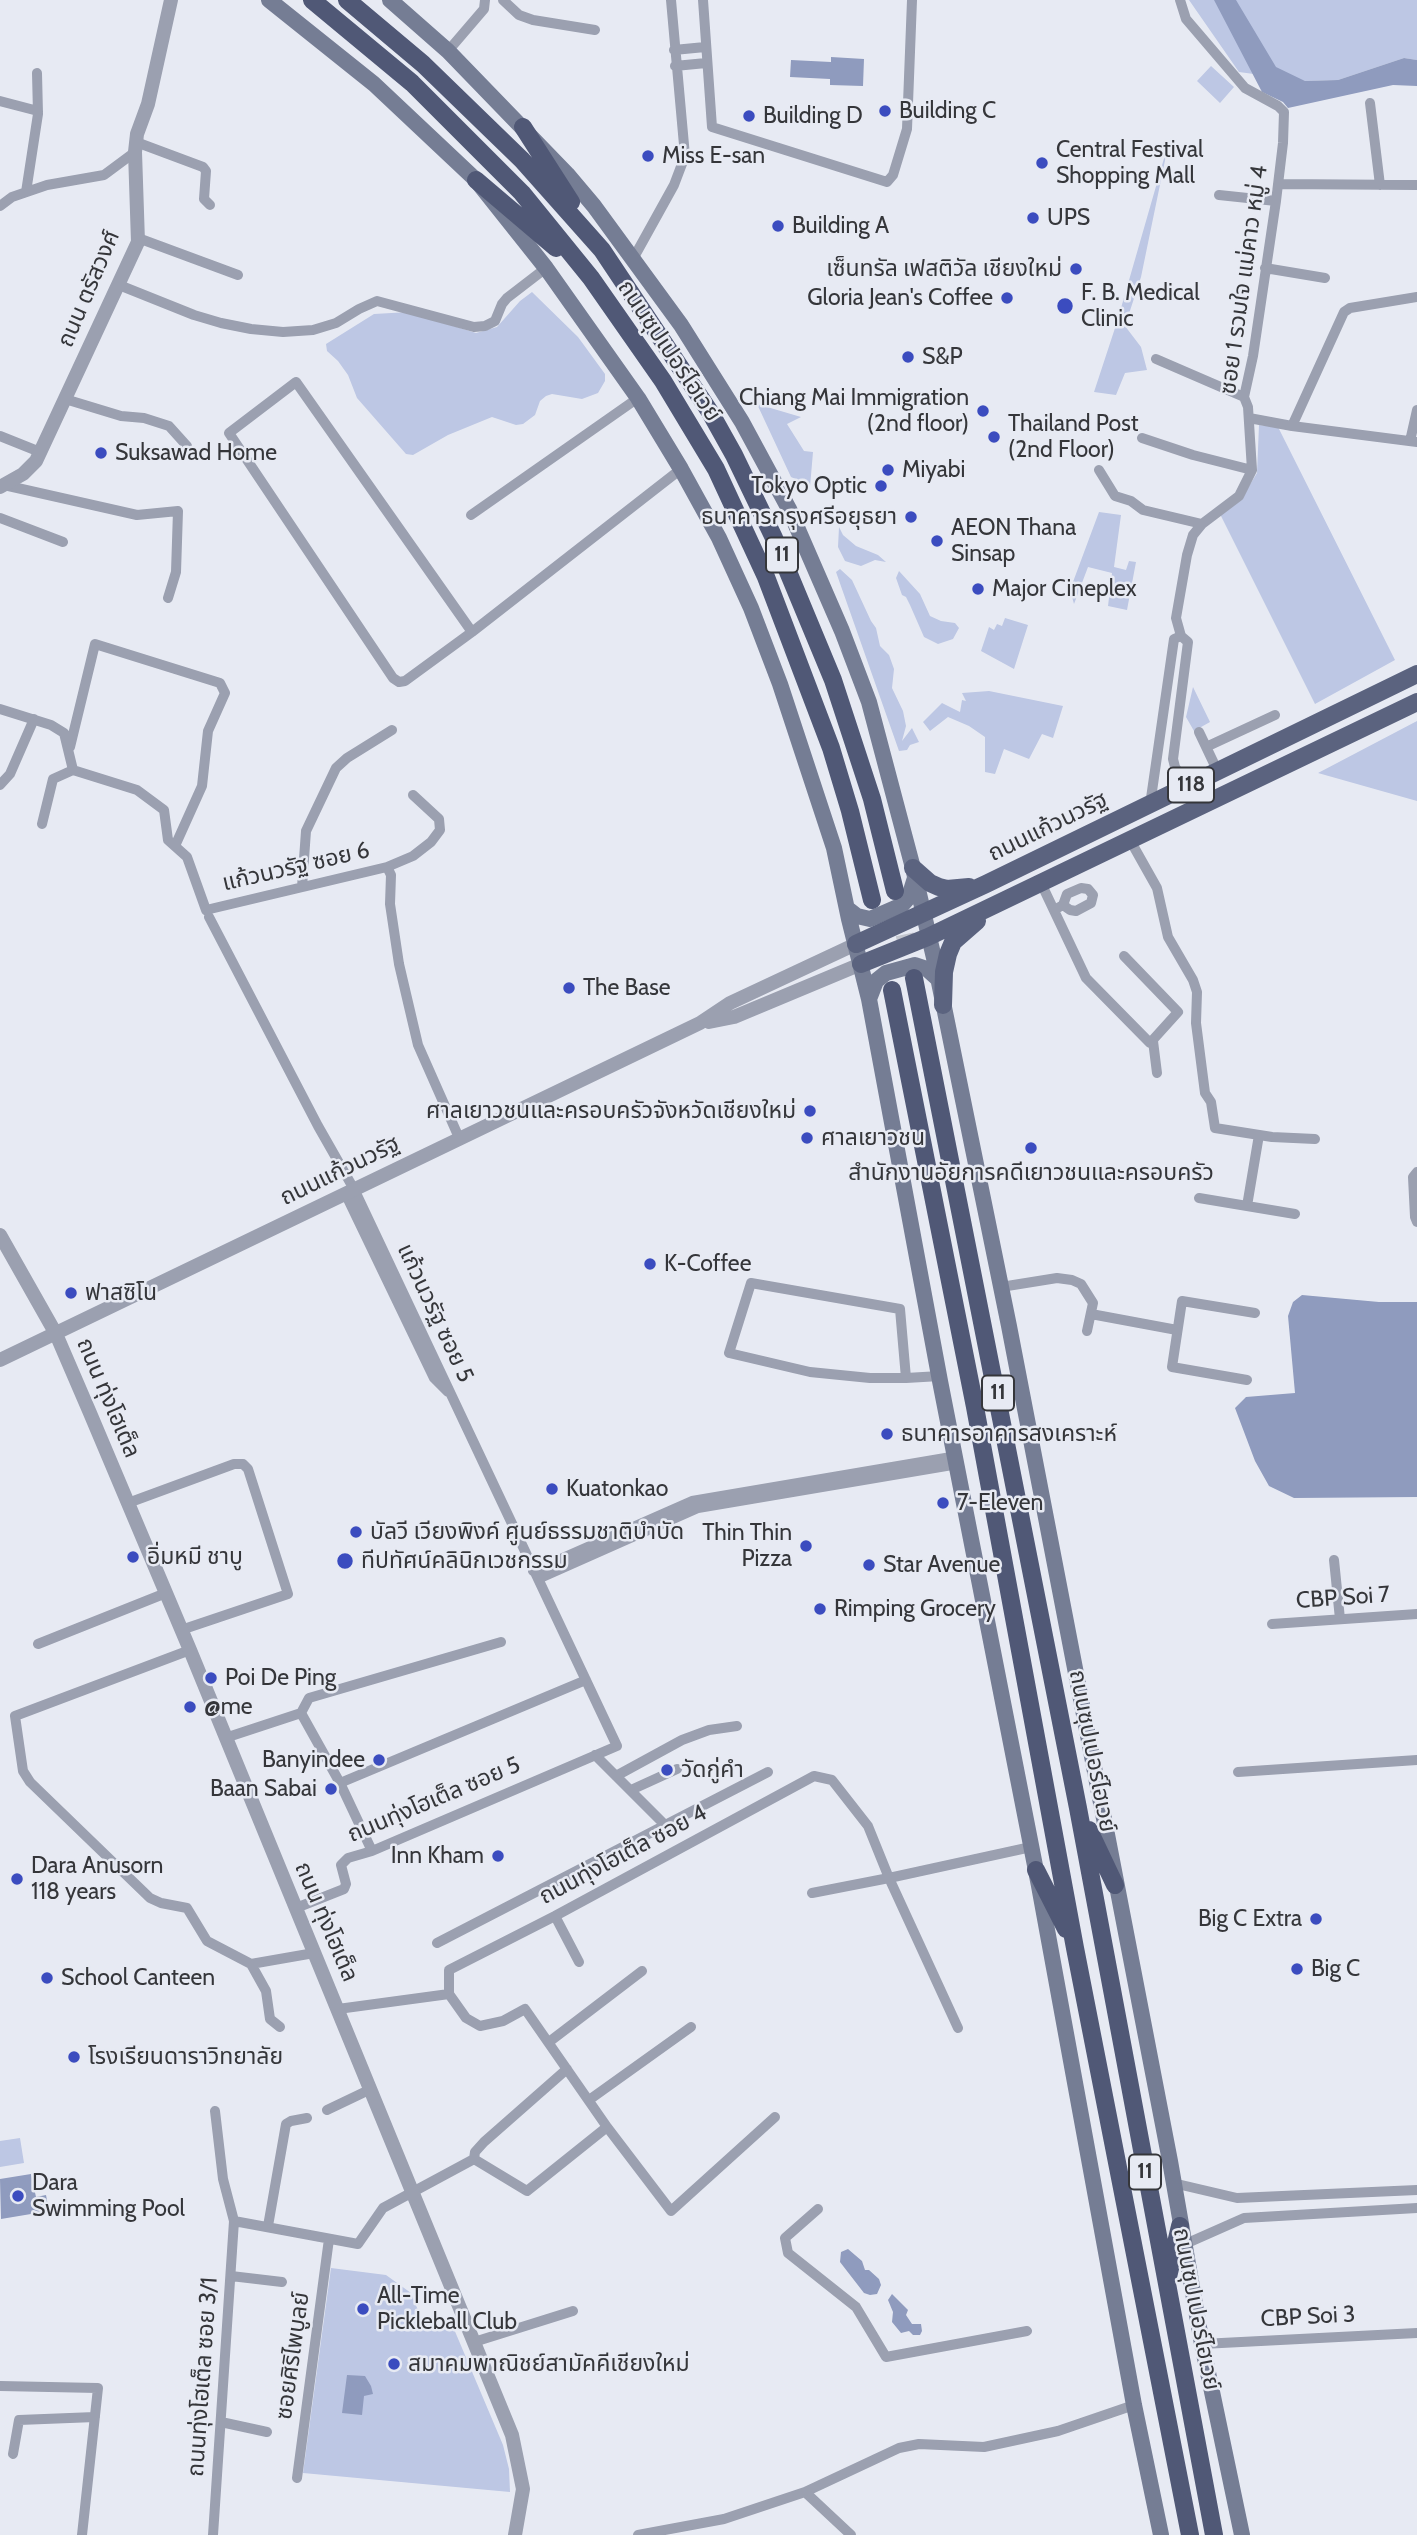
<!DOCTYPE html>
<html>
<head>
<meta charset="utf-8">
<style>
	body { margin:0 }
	canvas { display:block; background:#e7eaf3 }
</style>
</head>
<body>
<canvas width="1417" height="2535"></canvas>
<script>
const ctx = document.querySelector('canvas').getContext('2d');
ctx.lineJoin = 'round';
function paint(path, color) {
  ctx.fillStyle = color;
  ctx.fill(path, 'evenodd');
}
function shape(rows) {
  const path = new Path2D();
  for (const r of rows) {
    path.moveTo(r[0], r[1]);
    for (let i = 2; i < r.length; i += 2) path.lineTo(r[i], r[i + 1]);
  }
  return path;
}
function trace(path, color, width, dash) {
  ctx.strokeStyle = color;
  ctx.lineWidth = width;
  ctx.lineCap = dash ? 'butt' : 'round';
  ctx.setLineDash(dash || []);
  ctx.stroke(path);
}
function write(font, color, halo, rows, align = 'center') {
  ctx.font = font + ' Cabin,"Noto Sans Thai",sans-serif';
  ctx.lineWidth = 5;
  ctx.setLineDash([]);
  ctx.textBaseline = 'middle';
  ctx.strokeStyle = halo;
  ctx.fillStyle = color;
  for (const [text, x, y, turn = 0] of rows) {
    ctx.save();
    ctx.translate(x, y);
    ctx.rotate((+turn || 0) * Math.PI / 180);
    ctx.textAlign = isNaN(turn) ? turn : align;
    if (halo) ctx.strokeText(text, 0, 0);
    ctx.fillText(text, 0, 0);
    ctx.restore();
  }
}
const green = shape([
	[1189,0,1417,0,1417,60,1404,58,1338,80,1305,81,1239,72],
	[1211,66,1234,87,1220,103,1197,81],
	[1169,141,1141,277,1125,326,1141,347,1147,370,1125,373,1116,395,1094,392,1117,322],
	[532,292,578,337,605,374,605,381,598,393,582,399,552,394,546,396,540,401,535,415,523,424,516,425,492,417,448,435,413,455,406,454,357,398,348,375,338,361,327,351,326,344,374,314,409,312,476,333,497,327,520,301],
	[757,404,801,417,787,424,804,451,813,452,810,487,806,490,800,481,791,477],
	[1259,425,1278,427,1395,660,1315,704,1220,514,1242,498,1257,473],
	[1099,512,1121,515,1114,567,1126,570,1129,561,1136,562,1127,610,1108,606,1112,573,1088,567,1074,604,1070,590],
	[839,527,843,535,856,546,878,555,886,562,875,560,861,566,845,561,838,547],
	[840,569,852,580,871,621,876,628,880,646,889,655,894,669,892,688,903,711,906,726,902,741,912,728,919,742,910,745,907,750,899,751,836,572],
	[899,571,920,594,930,616,941,621,955,623,959,628,953,639,938,644,924,637,910,605,906,597,902,595,896,578],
	[1005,618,1028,625,1014,669,981,651,989,627,994,630,997,624,1002,626],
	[1193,687,1210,722,1194,731,1186,717],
	[989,691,1063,706,1053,738,1042,734,1029,759,1004,749,995,774,985,772,985,737,969,726,948,717,930,731,923,722,942,703,960,712,962,700,966,701,962,693],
	[1417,721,1417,801,1318,773],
	[20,2138,24,2163,0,2167,0,2141],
	[331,2268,386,2275,411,2293,426,2330,451,2322,503,2445,509,2469,510,2492,303,2473]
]);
const water = shape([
	[1214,0,1236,0,1276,67,1305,81,1338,80,1404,58,1417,60,1417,86,1393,85,1288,108,1283,102,1262,92],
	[831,57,864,59,863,86,830,85,830,79,790,77,791,60,831,62],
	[1302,1295,1379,1302,1417,1302,1417,1497,1294,1498,1269,1486,1255,1461,1235,1408,1246,1397,1295,1393,1288,1316,1293,1302],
	[31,2174,36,2197,46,2195,49,2211,1,2219,0,2179],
	[848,2249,862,2261,865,2270,869,2270,879,2279,881,2285,877,2294,870,2295,864,2293,840,2262,841,2252],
	[892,2294,908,2310,906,2315,912,2324,921,2324,922,2331,920,2335,913,2335,909,2331,901,2333,892,2322,893,2312,888,2300],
	[347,2375,365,2376,371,2386,373,2394,364,2396,362,2415,342,2413]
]);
const trunkTunnel = shape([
	[899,908,914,978]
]);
const minor = shape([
	[503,0,519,15,533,20,595,30],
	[703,0,712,127,887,182,893,175,907,129,912,0],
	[1180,0,1186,19,1245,88,1278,106,1284,112,1283,143,1276,201,1253,356,1244,397,1248,407,1252,470,1239,496,1202,524,1193,535,1187,555,1176,618,1181,636],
	[674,50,705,47],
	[448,51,484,9,485,0],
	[675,66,706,63],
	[0,101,38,111],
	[1370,103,1380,185],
	[136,142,203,167,206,171,204,199,210,205],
	[1278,184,1417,185],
	[26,192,38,114,37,73],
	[1219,195,1276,201],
	[0,206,12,197,47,185,104,175,135,152],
	[138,238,238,275],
	[633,259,674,185,685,156,671,0],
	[1265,268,1325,278],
	[119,285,194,315,221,323,251,329,283,332,313,330,336,323,359,309,377,301,474,327,485,326,495,321,502,304,507,298,546,268],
	[1156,359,1244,397],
	[65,399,121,416,144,418,169,426,187,446],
	[1249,418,1292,426,1417,442],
	[1292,426,1344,312,1350,308,1417,297],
	[0,436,40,452],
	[1142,438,1193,455,1252,470],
	[1410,441,1417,410],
	[1099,470,1115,496,1131,501,1143,510,1202,524],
	[4,485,137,515,178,511,176,572,168,598],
	[471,515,638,398],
	[0,518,63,542],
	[472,632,296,382,229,433,393,678,399,682,405,681,472,632,681,469],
	[0,709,51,725,64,733,73,770,137,790,164,810,168,840,187,857,206,910,387,867,391,875,390,904,399,964,418,1045,460,1140],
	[1199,732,1218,772],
	[70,747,95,644,220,683,225,693,208,731,202,786,175,846],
	[1206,747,1275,715],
	[0,785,10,774,34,719],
	[1150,805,1174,639,1181,636,1188,642,1173,759,1175,767,1188,786],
	[42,824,53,779,73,770],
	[1130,840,1157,888,1168,937,1193,980,1197,992,1196,1023,1205,1093,1211,1102,1215,1128,1272,1137,1315,1139],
	[387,867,413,856,431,842,440,830,439,819,413,795],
	[1041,883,1086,978,1150,1043,1178,1012,1124,956],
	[302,887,306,831,336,768,347,758,392,730],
	[1054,910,1063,905,1067,894,1081,888,1088,889,1093,895,1091,903,1076,911,1070,910,1063,905],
	[209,917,318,1126,355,1191,617,1746,372,1851,348,1858,341,1865,346,1884,344,1889,296,1908],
	[1153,1041,1157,1073],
	[1417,1172,1413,1177,1415,1217,1417,1222],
	[346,1195,434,1378,448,1392],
	[1199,1198,1295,1214],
	[1247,1206,1259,1135],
	[1001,1287,1057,1278,1072,1280,1081,1284,1093,1303,1087,1331],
	[1091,1314,1177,1330],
	[906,1378,900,1309,751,1283,729,1353,810,1372,870,1378,906,1378,940,1376],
	[1247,1380,1172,1367,1182,1301,1255,1313],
	[128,1503,234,1464,243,1464,248,1469,288,1594,181,1630],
	[1334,1560,1340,1619],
	[533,1571,692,1501,957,1456],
	[538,1579,698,1508,958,1464],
	[1272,1624,1417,1614],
	[38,1644,166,1593],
	[190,1650,15,1716,23,1771,30,1782,150,1898,161,1903,187,1908,207,1941,251,1964,314,1953],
	[301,1713,340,1783,372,1851],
	[225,1738,301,1713,309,1698,501,1642],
	[595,1755,665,1825],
	[1238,1772,1417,1760],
	[616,1776,682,1740,709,1730,737,1726],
	[340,1783,586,1680],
	[631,1790,677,1769],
	[812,1893,889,1878,958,2028],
	[555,1916,579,1962],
	[437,1943,768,1772],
	[251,1964,266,1991,270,2019,280,2027],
	[338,2009,449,1994],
	[549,2042,642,1971],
	[589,2100,691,2027],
	[327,2110,371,2089],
	[775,2117,671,2211,607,2127,525,2009,503,2021,480,2026,466,2018,449,1994,449,1970,555,1916,814,1776,832,1780,868,1826,889,1878,1031,1847],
	[474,2159,527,2191,607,2127],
	[1173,2183,1237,2198,1417,2190],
	[818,2209,785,2238,788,2253,856,2307,886,2357,1027,2331],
	[234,2221,358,2244,383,2208,474,2159,475,2152,484,2142,567,2069],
	[268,2226,286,2124,291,2121,307,2118],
	[1183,2245,1244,2218,1417,2208],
	[231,2276,282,2282],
	[474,2342,573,2311],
	[1202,2344,1417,2333],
	[0,2386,98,2388,82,2535],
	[221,2422,267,2432],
	[13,2454,19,2420,95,2417],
	[297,2478,329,2239],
	[805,2492,851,2535],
	[213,2535,234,2221,223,2179,215,2111],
	[638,2535,724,2519,805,2492,899,2448,919,2444,984,2447,1058,2431,1134,2405]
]);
const tertiary = shape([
	[0,487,23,474,36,461,138,242,135,152,137,134,148,104,171,0],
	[709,1022,734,1017,861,964],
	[0,1235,56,1334,90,1413,190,1650,512,2435,523,2489,515,2535],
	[0,1360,700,1023,730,1003,856,944]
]);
const secondary = shape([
	[269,0,374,84,476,180,546,268,638,398,681,469,719,538,751,608,780,684,834,848,849,919,869,999,940,1381,1039,1886,1134,2405,1161,2535],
	[390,0,448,51,567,174,594,206,681,325,742,422,789,509,842,631,869,702,913,868,934,958,1009,1326,1170,2161,1202,2344,1242,2535],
	[848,909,857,916,870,919,902,905,909,897,915,878],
	[869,999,876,981,886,973,915,965,927,969,937,978]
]);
const primary = shape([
	[913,868,930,883,939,887,947,889,969,887],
	[856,944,986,884,1417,674],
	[861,964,928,937,1417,702],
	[943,1005,944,972,948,954,953,942,977,921]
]);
const trunk = shape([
	[312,0,412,83,522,193,591,278,663,381,716,469,766,577,831,748,850,811,872,900],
	[347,0,423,64,522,160,602,250,710,412,734,455,774,538,833,680,872,799,895,891],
	[523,127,571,202],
	[476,180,556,248],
	[914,978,1078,1808,1214,2535],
	[892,990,975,1407,1075,1948,1190,2535],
	[1089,1830,1115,1885],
	[1036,1870,1066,1929],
	[1168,2277,1180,2226]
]);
const markers = [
	[885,111,7,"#3b4cbf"],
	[749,116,7,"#3b4cbf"],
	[648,156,7,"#3b4cbf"],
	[1042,163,7,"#3b4cbf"],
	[1033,218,7,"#3b4cbf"],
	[778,226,7,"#3b4cbf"],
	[1076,269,7,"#3b4cbf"],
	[1007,298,7,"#3b4cbf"],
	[1065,306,9,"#3b4cbf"],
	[908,357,7,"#3b4cbf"],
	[983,411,7,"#3b4cbf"],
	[994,437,7,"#3b4cbf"],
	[101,453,7,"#3b4cbf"],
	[888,470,7,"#3b4cbf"],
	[881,486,7,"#3b4cbf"],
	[911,517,7,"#3b4cbf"],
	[937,541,7,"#3b4cbf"],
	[978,589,7,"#3b4cbf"],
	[569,988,7,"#3b4cbf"],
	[810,1111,7,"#3b4cbf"],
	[807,1138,7,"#3b4cbf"],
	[1031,1148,7,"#3b4cbf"],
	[650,1264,7,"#3b4cbf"],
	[71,1293,7,"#3b4cbf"],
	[887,1434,7,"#3b4cbf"],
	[552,1489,7,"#3b4cbf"],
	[943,1503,7,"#3b4cbf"],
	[356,1532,7,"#3b4cbf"],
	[806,1546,7,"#3b4cbf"],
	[133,1557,7,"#3b4cbf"],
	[345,1561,9,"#3b4cbf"],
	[869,1565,7,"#3b4cbf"],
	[820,1609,7,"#3b4cbf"],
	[211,1678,7,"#3b4cbf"],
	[190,1707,7,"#3b4cbf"],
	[379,1760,7,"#3b4cbf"],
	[667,1770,7,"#3b4cbf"],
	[331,1789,7,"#3b4cbf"],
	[498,1856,7,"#3b4cbf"],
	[17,1879,7,"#3b4cbf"],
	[1316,1919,7,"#3b4cbf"],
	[1297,1969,7,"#3b4cbf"],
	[47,1978,7,"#3b4cbf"],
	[74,2057,7,"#3b4cbf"],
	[18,2196,7,"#3b4cbf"],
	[363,2309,7,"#3b4cbf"],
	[394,2364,7,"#3b4cbf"]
];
const shields = [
	[782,555,32],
	[1191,785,46],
	[998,1393,32],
	[1145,2172,32]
];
const shieldNames = [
	["11",782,555],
	["118",1191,785],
	["11",998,1393],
	["11",1145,2172]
];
const poiNames = [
	["Building C",899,111],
	["Building D",763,116],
	["Central Festival",1056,150],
	["Shopping Mall",1056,176],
	["Miss E-san",662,156],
	["UPS",1047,218],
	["Building A",792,226],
	["เซ็นทรัล เฟสติวัล เชียงใหม่",1062,269,"right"],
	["F. B. Medical",1081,293],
	["Clinic",1081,319],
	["Gloria Jean's Coffee",993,298,"right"],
	["S&P",922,357],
	["Chiang Mai Immigration",969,398,"right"],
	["(2nd floor)",969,424,"right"],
	["Thailand Post",1008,424],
	["(2nd Floor)",1008,450],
	["Suksawad Home",115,453],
	["Miyabi",902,470],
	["Tokyo Optic",867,486,"right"],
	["ธนาคารกรุงศรีอยุธยา",897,517,"right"],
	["AEON Thana",951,528],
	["Sinsap",951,554],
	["Major Cineplex",992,589],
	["The Base",583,988],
	["ศาลเยาวชนและครอบครัวจังหวัดเชียงใหม่",796,1111,"right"],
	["ศาลเยาวชน",821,1138],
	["สำนักงานอัยการคดีเยาวชนและครอบครัว",1031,1173,"center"],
	["K-Coffee",664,1264],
	["ฟาสซิโน",85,1293],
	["ธนาคารอาคารสงเคราะห์",901,1434],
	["Kuatonkao",566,1489],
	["7-Eleven",957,1503],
	["บัลวี เวียงพิงค์ ศูนย์ธรรมชาติบำบัด",370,1532],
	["Thin Thin",792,1533,"right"],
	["Pizza",792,1559,"right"],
	["อิ่มหมี ชาบู",147,1557],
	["ทีปทัศน์คลินิกเวชกรรม",361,1561],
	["Star Avenue",883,1565],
	["Rimping Grocery",834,1609],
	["Poi De Ping",225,1678],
	["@me",204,1707],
	["Banyindee",365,1760,"right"],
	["วัดกู่คำ",681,1770],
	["Baan Sabai",317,1789,"right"],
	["Inn Kham",484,1856,"right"],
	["Dara Anusorn",31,1866],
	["118 years",31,1892],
	["Big C Extra",1302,1919,"right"],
	["Big C",1311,1969],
	["School Canteen",61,1978],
	["โรงเรียนดาราวิทยาลัย",88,2057],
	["Dara",32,2183],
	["Swimming Pool",32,2209],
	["All-Time",377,2296],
	["Pickleball Club",377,2322],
	["สมาคมพาณิชย์สามัคคีเชียงใหม่",408,2364]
];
const streetNames = [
	["ซอย 1 รวมใจ แม่คาว หมู่ 4",1244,280,-82],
	["ถนน ตรัสวงศ์",89,289,-67],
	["ถนนซุปเปอร์ไฮเวย์",669,351,56],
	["ถนนแก้วนวรัฐ",1048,827,-26],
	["แก้วนวรัฐ ซอย 6",296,867,-13],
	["ถนนแก้วนวรัฐ",340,1171,-26],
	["แก้วนวรัฐ ซอย 5",435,1313,65],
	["ถนน ทุ่งโฮเต็ล",108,1398,67],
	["CBP Soi 7",1343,1598,-4],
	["ถนนซุปเปอร์ไฮเวย์",1092,1751,79],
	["ถนนทุ่งโฮเต็ล ซอย 5",434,1800,-23],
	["ถนนทุ่งโฮเต็ล ซอย 4",623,1855,-28],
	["ถนน ทุ่งโฮเต็ล",326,1922,67],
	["ถนนซุปเปอร์ไฮเวย์",1196,2309,79],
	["CBP Soi 3",1308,2317,-3],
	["ซอยศิริไพบูลย์",293,2356,-82],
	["ถนนทุ่งโฮเต็ล ซอย 3/1",203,2377,-86]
];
paint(green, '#bdc7e4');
paint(water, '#8f9bbe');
trace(trunkTunnel, '#c3c6ce', 18, [18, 9]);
trace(minor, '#9ba0b0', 10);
trace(tertiary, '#9ba0b0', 14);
trace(secondary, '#757d94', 16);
trace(primary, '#5b637f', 18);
trace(trunk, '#505876', 18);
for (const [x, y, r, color] of markers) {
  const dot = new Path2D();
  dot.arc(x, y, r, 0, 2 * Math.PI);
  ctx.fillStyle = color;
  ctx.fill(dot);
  trace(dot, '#e7eaf3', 2.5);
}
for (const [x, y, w] of shields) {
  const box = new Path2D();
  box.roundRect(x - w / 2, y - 17.5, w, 35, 5);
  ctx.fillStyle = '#e7eaf3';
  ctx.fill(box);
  trace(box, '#35363a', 2);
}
write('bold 21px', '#35363a', null, shieldNames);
write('23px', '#35363a', '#e7eaf3', poiNames, 'left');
write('23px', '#35363a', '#e7eaf3', streetNames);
</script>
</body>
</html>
